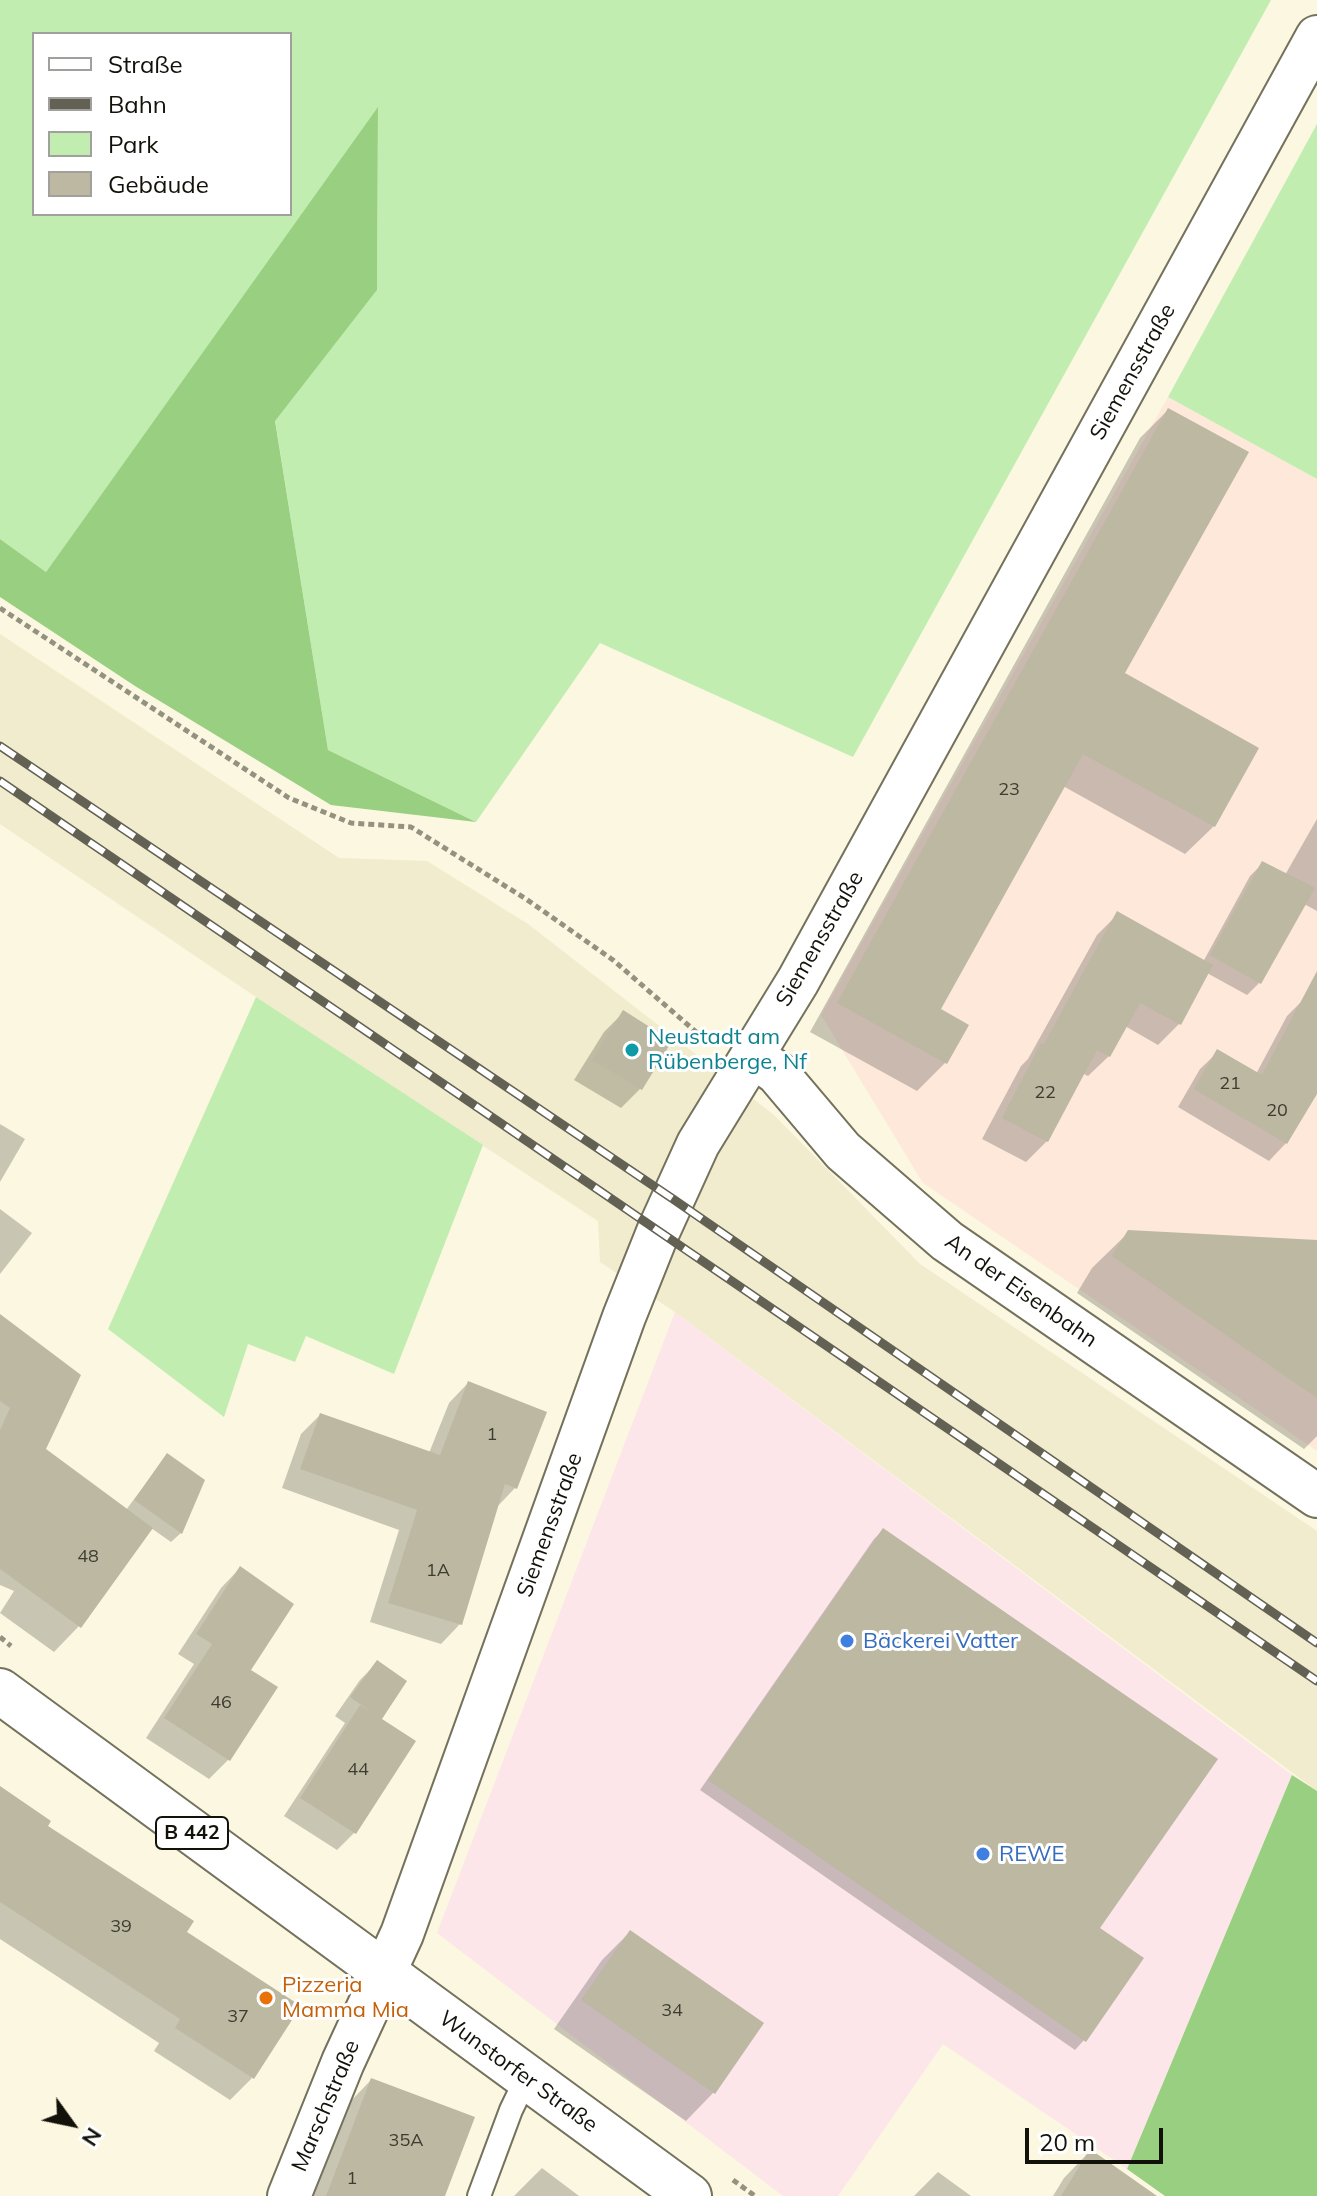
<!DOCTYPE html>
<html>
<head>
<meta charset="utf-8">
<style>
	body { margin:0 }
	#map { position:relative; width:1317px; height:2196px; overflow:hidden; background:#fbf7e0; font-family:Mulish,sans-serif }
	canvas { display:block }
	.legend { position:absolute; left:32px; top:32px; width:260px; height:184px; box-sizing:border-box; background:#fff; border:2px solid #a1a09d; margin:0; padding:10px 14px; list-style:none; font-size:24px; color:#13120a }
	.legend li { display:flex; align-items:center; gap:16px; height:40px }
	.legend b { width:40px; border:2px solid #a1a09d }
	.north { position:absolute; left:32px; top:2084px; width:80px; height:80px; -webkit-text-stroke:6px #fff; paint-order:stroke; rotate:123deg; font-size:22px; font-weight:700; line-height:32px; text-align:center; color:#13120a }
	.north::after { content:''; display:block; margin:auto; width:28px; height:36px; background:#13120a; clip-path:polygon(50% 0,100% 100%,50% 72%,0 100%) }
	.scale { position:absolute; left:1025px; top:2128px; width:138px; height:36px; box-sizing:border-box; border:4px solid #13120a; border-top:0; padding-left:10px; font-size:24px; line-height:28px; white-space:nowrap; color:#13120a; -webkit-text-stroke:6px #fff; paint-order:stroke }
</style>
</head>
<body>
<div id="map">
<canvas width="1317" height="2196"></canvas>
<ul class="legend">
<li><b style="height:10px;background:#fff"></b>Straße</li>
<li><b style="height:10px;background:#636153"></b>Bahn</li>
<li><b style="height:22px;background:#c2edb0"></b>Park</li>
<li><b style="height:22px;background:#bcb8a2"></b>Gebäude</li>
</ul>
<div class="north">N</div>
<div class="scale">20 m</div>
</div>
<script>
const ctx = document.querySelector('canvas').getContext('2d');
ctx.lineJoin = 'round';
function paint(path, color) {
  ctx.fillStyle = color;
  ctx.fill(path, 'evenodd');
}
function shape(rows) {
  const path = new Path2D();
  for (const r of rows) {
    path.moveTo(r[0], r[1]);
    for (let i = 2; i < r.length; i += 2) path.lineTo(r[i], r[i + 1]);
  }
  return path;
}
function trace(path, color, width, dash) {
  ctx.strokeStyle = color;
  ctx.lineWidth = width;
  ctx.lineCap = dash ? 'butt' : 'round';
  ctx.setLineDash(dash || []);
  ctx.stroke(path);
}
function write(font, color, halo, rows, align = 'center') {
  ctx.font = font + ' Mulish,sans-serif';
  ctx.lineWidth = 6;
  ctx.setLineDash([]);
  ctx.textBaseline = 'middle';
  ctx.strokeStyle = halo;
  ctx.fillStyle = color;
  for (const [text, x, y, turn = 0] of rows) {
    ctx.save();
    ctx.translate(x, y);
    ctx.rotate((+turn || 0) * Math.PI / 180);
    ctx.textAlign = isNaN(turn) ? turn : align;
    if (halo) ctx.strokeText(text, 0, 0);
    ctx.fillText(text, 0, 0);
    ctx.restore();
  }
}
const commercial = shape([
	[675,1312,1292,1775,1127,2169,943,2044,838,2196,783,2196,437,1933]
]);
const industrial = shape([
	[1168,397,1317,479,1317,1451,923,1183,821,1015]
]);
const built = shape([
	[0,634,339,858,427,861,528,924,774,1115,920,1264,1317,1531,1317,1791,675,1312,600,1262,598,1221,256,997,0,824]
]);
const green = shape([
	[0,0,1271,0,853,757,600,643,476,822,328,750,275,420,377,290,378,109,46,572,0,539],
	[34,34,290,34,290,214,34,214],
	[1317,124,1317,479,1168,397],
	[256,997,483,1145,394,1374,306,1336,295,1362,248,1344,224,1417,108,1329]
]);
const forest = shape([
	[378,107,377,290,275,421,328,750,476,822,331,805,135,686,0,597,0,539,46,572],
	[1292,1775,1317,1791,1317,2196,1165,2196,1127,2169]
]);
const shadow = shape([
	[1168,410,1122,674,1214,826,1185,854,1063,786,938,1010,966,1026,945,1063,917,1091,810,1032,1140,438],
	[1317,819,1317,911,1304,904,1259,983,1247,995,1207,973,1179,1024,1158,1045,1125,1026,1109,1056,1088,1076,1082,1073,1047,1141,1026,1162,982,1139,1021,1066,1028,1059,1097,935,1118,914,1203,962,1250,876,1263,863,1285,875],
	[1304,999,1317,1006,1317,1072,1286,1143,1269,1161,1178,1107,1200,1069,1218,1052,1256,1074,1287,1016],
	[623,1013,669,1041,640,1089,621,1108,574,1080,604,1032],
	[0,1124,25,1139,0,1182],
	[0,1209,32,1233,0,1274],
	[1129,1232,1317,1242,1317,1436,1304,1449,1077,1293,1092,1268],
	[0,1322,43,1450,126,1510,167,1455,181,1533,171,1542,151,1528,79,1626,54,1652,0,1613,14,1591,0,1585],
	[468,1383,515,1488,496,1508,460,1624,441,1644,370,1622,399,1530,282,1488,301,1434,320,1415,429,1453,449,1403],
	[883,1530,1098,1928,1084,2040,1075,2050,700,1790,874,1539],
	[240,1568,249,1670,275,1688,228,1760,209,1779,146,1738,194,1664,178,1654,221,1588],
	[377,1663,379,1719,413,1742,354,1833,337,1850,284,1816,345,1723,335,1716,360,1680],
	[0,1789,184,1932,252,2078,230,2100,154,2051,159,2043,0,1939],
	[630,1932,714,2092,686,2121,554,2029,602,1960],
	[371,2080,443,2196,312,2196,347,2105],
	[1090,2151,1112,2196,1053,2196,1064,2178],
	[542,2168,579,2196,514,2196],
	[938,2172,971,2196,914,2196]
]);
const building = shape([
	[1168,408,1249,452,1125,673,1259,748,1215,827,1083,754,941,1009,969,1025,947,1064,837,1003],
	[1262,861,1315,888,1261,984,1210,955],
	[1117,911,1213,965,1181,1025,1140,1003,1110,1057,1097,1050,1048,1142,1002,1118,1041,1043,1044,1044],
	[1317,971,1317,1094,1287,1144,1194,1089,1217,1049,1262,1075],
	[623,1010,672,1041,642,1090,592,1060],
	[1128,1230,1317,1240,1317,1398,1112,1256],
	[0,1314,81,1375,46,1449,153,1528,81,1628,0,1569,0,1430,10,1408,0,1401],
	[468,1381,547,1412,517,1489,505,1484,462,1625,388,1603,417,1510,300,1469,320,1413,440,1455],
	[167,1453,205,1480,182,1534,134,1500],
	[883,1528,1218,1759,1100,1928,1144,1958,1086,2042,708,1780],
	[240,1566,294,1604,251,1670,278,1687,230,1761,164,1718,212,1644,196,1634],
	[377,1660,407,1681,382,1719,416,1741,356,1834,300,1798,360,1705,371,1712,350,1697],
	[0,1786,51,1821,48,1826,194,1921,187,1932,301,2006,254,2079,175,2028,180,2019,0,1902],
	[630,1930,764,2023,715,2094,581,2000],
	[371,2078,475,2117,445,2196,326,2196],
	[1090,2149,1157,2196,1061,2196]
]);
const path = shape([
	[0,608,289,798,351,823,411,827,526,899,613,960,710,1044],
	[0,1637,11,1646],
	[733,2180,755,2196]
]);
const service = shape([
	[479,2196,511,2110,527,2077]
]);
const minor = shape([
	[752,1055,777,1073,843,1151,947,1241,1317,1496],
	[289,2196,343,2062,402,1934,624,1317,658,1232,698,1144,798,981,1317,37]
]);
const primary = shape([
	[0,1691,689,2196]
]);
const rail = shape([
	[0,746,673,1199,1317,1643],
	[0,781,1317,1681]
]);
const markers = [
	[632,1050,8,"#0f9aa8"],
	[847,1641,8,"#3f7fe0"],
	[983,1854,8,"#3f7fe0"],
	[266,1998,8,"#e8710a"]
];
const numberNames = [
	["23",1009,790],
	["21",1230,1084],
	["22",1045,1093],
	["20",1277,1111],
	["1",492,1435],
	["48",88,1557],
	["1A",438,1571],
	["46",221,1703],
	["44",358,1770],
	["39",121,1927],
	["34",672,2011],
	["37",238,2017],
	["35A",406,2141],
	["1",352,2179]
];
const shields = [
	[192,1833,72]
];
const shieldNames = [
	["B 442",192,1833]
];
const streetNames = [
	["Siemensstraße",1133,372,-61],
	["Siemensstraße",820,939,-60],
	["An der Eisenbahn",1021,1291,35],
	["Siemensstraße",550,1525,-70],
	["Wunstorfer Straße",518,2072,36],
	["Marschstraße",326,2106,-67]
];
const cultureNames = [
	["Neustadt am",648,1037],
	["Rübenberge, Nf",648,1062]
];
const shopNames = [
	["Bäckerei Vatter",863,1641],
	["REWE",999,1854]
];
const foodNames = [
	["Pizzeria",282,1985],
	["Mamma Mia",282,2010]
];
paint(commercial, '#fce6e9');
paint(industrial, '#fde8da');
paint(built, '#f0eccd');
paint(green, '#c2edb0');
paint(forest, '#98cf80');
paint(shadow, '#0003');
paint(building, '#bcb8a2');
trace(service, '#74715c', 26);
trace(minor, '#74715c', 46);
trace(primary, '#74715c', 48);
trace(path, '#949181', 5, [6, 4]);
trace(service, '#fff', 22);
trace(minor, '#fff', 42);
trace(primary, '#fff', 44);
trace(rail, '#636153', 9);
trace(rail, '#fff', 6, [18]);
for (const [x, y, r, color] of markers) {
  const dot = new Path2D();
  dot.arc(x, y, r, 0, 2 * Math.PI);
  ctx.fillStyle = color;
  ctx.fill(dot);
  trace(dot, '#fff', 3);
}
write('18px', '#3d3c30', null, numberNames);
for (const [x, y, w] of shields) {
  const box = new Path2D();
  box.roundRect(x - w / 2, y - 16, w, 32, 6);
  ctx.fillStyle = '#fff';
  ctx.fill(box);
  trace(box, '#13120a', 2);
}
write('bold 20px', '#13120a', null, shieldNames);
write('22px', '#13120a', '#fff', streetNames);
write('22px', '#0d838f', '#fff', cultureNames, 'left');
write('22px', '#366cbe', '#fff', shopNames, 'left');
write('22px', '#c56008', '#fff', foodNames, 'left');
</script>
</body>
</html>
